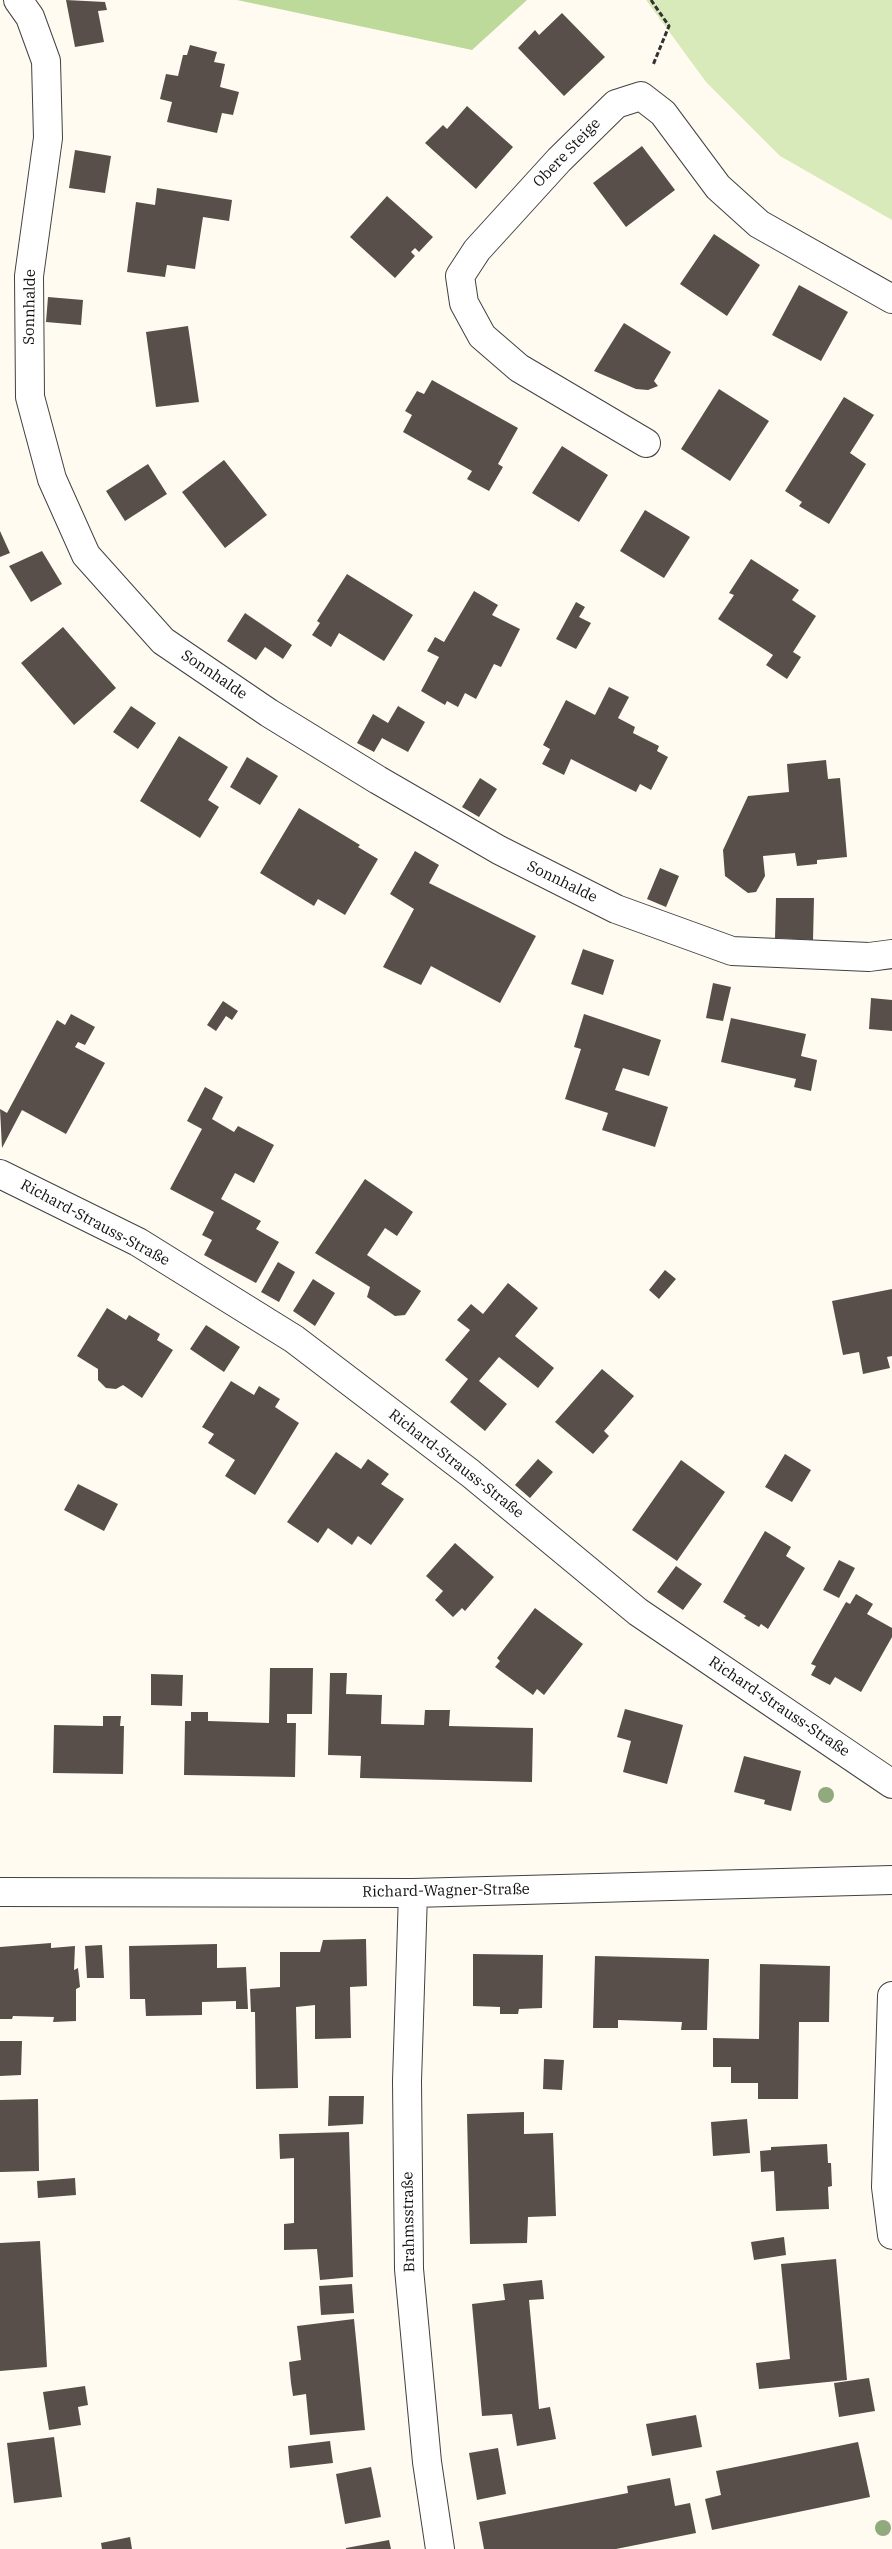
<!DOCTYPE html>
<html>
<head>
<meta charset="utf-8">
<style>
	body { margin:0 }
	canvas { display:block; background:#fffbf1 }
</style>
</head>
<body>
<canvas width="892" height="2549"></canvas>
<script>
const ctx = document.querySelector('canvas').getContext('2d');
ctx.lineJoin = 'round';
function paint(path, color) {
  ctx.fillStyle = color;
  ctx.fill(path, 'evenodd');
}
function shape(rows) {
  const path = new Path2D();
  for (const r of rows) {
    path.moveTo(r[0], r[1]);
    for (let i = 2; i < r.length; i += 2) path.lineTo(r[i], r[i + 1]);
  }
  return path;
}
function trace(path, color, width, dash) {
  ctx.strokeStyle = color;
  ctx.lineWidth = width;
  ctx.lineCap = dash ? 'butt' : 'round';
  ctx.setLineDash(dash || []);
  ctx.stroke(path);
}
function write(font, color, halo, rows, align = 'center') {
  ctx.font = font + ' "IBM Plex Serif",serif';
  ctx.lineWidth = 5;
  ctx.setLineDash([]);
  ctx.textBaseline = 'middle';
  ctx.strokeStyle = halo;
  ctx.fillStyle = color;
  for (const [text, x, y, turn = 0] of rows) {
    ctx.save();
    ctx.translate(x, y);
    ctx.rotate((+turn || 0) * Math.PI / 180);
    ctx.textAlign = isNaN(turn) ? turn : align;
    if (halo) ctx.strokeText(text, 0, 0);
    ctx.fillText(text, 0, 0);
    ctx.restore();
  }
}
const green = shape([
	[646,0,892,0,892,220,780,156,706,82]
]);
const forest = shape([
	[237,0,527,0,472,50]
]);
const building = shape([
	[66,0,105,2,107,10,98,11,104,42,75,47],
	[562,13,605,57,564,96,518,48,535,30,539,35],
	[190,45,217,52,214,62,225,64,220,87,239,92,233,115,222,113,217,133,167,122,172,102,160,99,166,74,178,76,183,55,187,55],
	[467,106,513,147,476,189,425,143,443,125,447,129],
	[642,146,675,190,626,227,593,183],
	[75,150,111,156,105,193,69,188],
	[157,188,232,200,229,221,203,217,195,269,167,265,165,277,127,272,136,202,155,205],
	[387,196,433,237,419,252,415,248,411,252,415,256,395,278,350,237],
	[714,234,760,265,727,316,680,284],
	[799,285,848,312,821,361,772,335],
	[48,297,83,300,81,325,46,322],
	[624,323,671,352,654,381,658,386,648,390,636,389,594,371],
	[188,326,199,402,156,407,146,332],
	[432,380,518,428,498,464,503,467,489,491,467,479,472,471,403,432,412,415,405,411,417,391,424,394],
	[719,389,769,421,730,481,681,449],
	[844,397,874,415,850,453,866,464,829,524,799,506,802,502,785,491],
	[562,446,608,475,579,522,532,493],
	[224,460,267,515,225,548,182,492],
	[148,464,167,494,125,521,106,491],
	[645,510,690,537,664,578,620,551],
	[0,531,10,553,0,557],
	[42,551,62,584,31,602,9,566],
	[751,559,799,590,792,600,816,616,793,652,801,657,787,679,766,665,773,655,718,619,734,595,729,593],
	[347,574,413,615,384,661,339,633,331,647,312,635,320,623,317,621],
	[474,591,498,605,492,615,520,629,501,667,494,664,476,699,465,693,458,707,447,701,445,705,421,691,439,657,427,651,435,637,444,642],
	[576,602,585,607,579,617,591,623,576,649,556,639],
	[245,613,292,645,283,659,265,647,256,660,227,641],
	[63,627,116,688,74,725,21,663],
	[609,687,629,697,618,718,635,727,633,733,659,746,657,751,668,757,651,790,640,784,636,792,571,759,564,775,542,764,550,749,543,745,566,700,595,715],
	[131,706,156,723,138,749,113,732],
	[398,706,425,722,408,752,382,738,374,752,357,743,373,714,388,723],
	[179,736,228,767,208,800,219,807,200,838,140,801],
	[247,757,278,776,260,805,230,787],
	[826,760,828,779,840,778,847,857,817,860,817,864,797,866,795,853,763,856,765,876,756,892,748,893,725,876,723,850,748,796,789,792,787,764],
	[480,778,497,789,479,817,462,807],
	[299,808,360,845,358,847,378,859,345,915,318,899,314,906,260,873],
	[415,851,439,865,429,883,536,936,500,1003,431,966,421,985,383,967,414,909,390,894],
	[660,868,679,876,666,907,647,899],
	[776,898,814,898,813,940,775,938],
	[583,949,614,960,603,995,571,984],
	[713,983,731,987,723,1021,706,1018],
	[871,998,892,1000,892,1031,869,1029],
	[223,1001,238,1011,232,1020,226,1016,216,1031,207,1025],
	[71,1014,95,1027,85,1045,78,1042,75,1047,105,1063,66,1134,22,1110,2,1148,0,1109,7,1113,57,1020,65,1025],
	[584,1014,661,1040,649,1076,623,1068,615,1090,668,1107,655,1147,602,1130,608,1113,565,1099,581,1049,574,1047],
	[731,1018,806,1034,801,1056,817,1060,811,1091,794,1087,796,1079,721,1062],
	[205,1087,223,1097,212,1119,234,1132,238,1126,274,1145,254,1183,235,1173,221,1199,261,1221,256,1229,279,1242,256,1283,204,1255,212,1240,202,1235,214,1212,170,1189,202,1129,187,1121],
	[365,1179,413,1212,397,1236,385,1228,367,1255,421,1291,405,1315,395,1316,367,1297,370,1287,315,1253],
	[278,1262,295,1272,279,1302,261,1292],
	[665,1270,676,1279,659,1299,649,1290],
	[313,1279,335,1293,315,1326,293,1311],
	[508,1283,538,1308,515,1336,554,1368,538,1388,499,1357,479,1381,507,1404,485,1431,450,1402,468,1379,445,1360,470,1330,457,1320,471,1304,483,1314],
	[892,1289,892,1356,887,1357,890,1368,863,1374,859,1352,843,1355,832,1301],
	[107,1308,126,1320,129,1315,160,1334,157,1340,173,1350,142,1398,123,1385,116,1389,106,1388,98,1380,98,1369,77,1356],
	[206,1325,240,1347,224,1372,190,1349],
	[602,1369,634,1396,604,1431,609,1436,593,1454,555,1422],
	[231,1381,254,1395,259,1386,280,1399,275,1407,299,1423,255,1495,225,1476,235,1460,208,1443,214,1434,202,1427],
	[336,1452,361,1469,368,1459,389,1474,381,1484,404,1499,371,1545,358,1536,352,1545,328,1528,318,1543,287,1522],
	[785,1454,811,1470,792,1502,765,1487],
	[538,1459,553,1472,530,1498,515,1485],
	[681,1460,725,1492,677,1561,632,1530],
	[78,1484,118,1504,104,1531,64,1510],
	[765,1531,791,1547,786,1556,805,1568,768,1629,761,1624,759,1627,744,1618,746,1616,723,1602],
	[455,1543,494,1577,465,1611,462,1608,453,1617,435,1600,443,1591,426,1576],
	[839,1560,855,1568,839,1598,823,1590],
	[676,1566,702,1584,683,1610,657,1592],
	[856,1594,873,1604,867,1614,892,1628,892,1637,861,1692,835,1677,830,1685,811,1675,816,1666,811,1664,846,1602,850,1604],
	[535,1608,583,1644,544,1695,537,1689,533,1695,495,1667,500,1661,497,1658],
	[270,1668,313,1668,312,1714,287,1714,287,1723,296,1723,295,1777,184,1775,185,1721,191,1721,191,1712,208,1712,208,1721,269,1723],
	[330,1673,347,1673,346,1694,382,1695,381,1724,424,1725,425,1710,450,1710,449,1726,533,1728,532,1782,360,1778,361,1756,328,1755],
	[151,1674,183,1675,182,1706,151,1705],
	[625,1709,683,1725,667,1784,623,1772,631,1741,617,1737],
	[103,1716,121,1716,120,1726,124,1726,123,1774,53,1773,54,1725,103,1726],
	[744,1756,801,1771,791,1811,764,1804,765,1800,734,1792],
	[366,1939,367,1986,350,1987,351,2038,315,2039,315,2005,296,2007,298,2088,256,2089,255,2012,251,2012,250,1989,280,1987,280,1952,320,1952,323,1940],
	[51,1943,51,1948,75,1946,74,1970,78,1968,80,1987,76,1989,76,2021,53,2022,54,2017,13,2016,12,2019,0,2019,0,1947],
	[217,1944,217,1968,246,1967,248,2009,236,2009,236,2001,202,2002,202,2015,146,2016,145,1999,130,1999,129,1946],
	[102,1945,104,1978,87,1978,85,1946],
	[473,1954,543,1955,542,2008,519,2009,518,2014,500,2014,500,2007,473,2006],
	[595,1956,709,1959,707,2030,681,2030,682,2022,618,2020,618,2028,593,2028],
	[760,1964,830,1966,829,2022,799,2022,798,2099,758,2099,758,2083,731,2083,731,2067,713,2067,713,2038,759,2039],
	[0,2041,22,2041,21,2075,0,2076],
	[544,2059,564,2060,562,2090,543,2089],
	[329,2096,364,2096,363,2124,328,2126],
	[38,2099,39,2171,0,2172,0,2100],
	[524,2112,524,2134,553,2133,556,2216,528,2217,527,2243,470,2244,467,2114],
	[747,2119,750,2153,713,2156,711,2122],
	[349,2132,353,2277,320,2280,317,2249,284,2250,284,2224,294,2223,294,2158,280,2159,279,2134],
	[827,2144,828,2163,831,2163,832,2186,828,2187,829,2209,776,2211,774,2171,761,2172,760,2151,771,2150,771,2147],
	[75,2178,76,2195,38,2198,37,2181],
	[784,2237,786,2255,754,2260,751,2242],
	[40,2241,47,2367,0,2371,0,2243],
	[836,2259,847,2380,759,2389,756,2363,790,2359,781,2264],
	[542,2280,544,2299,529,2300,534,2354,539,2409,550,2407,556,2439,517,2446,512,2414,482,2416,472,2304,505,2300,503,2284],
	[352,2284,354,2313,321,2315,319,2286],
	[354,2319,365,2430,310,2435,306,2394,293,2396,291,2383,289,2362,301,2360,297,2326],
	[869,2378,875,2411,839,2417,834,2383],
	[85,2386,88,2405,78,2407,81,2425,49,2430,43,2392],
	[696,2415,702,2447,652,2456,646,2424],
	[54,2437,62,2497,14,2503,7,2443],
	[330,2441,333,2463,290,2468,288,2446],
	[858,2442,870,2497,712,2530,705,2499,721,2495,716,2471],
	[498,2448,506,2494,477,2500,469,2453],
	[371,2467,381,2517,345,2524,336,2474],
	[670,2478,675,2506,690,2503,696,2533,616,2549,484,2549,479,2522,628,2493,627,2486],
	[130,2537,132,2549,102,2549,101,2543],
	[389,2540,391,2549,346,2549,346,2548]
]);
const path = shape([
	[651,0,669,26,653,65]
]);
const street = shape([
	[18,0,30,17,46,61,48,138,29,276,30,397,52,479,86,555,163,641,269,713,378,780,499,850,616,909,732,951,869,957,892,954],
	[646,443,519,368,482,336,464,303,460,276,477,250,559,160,616,104,641,96,663,113,718,187,759,224,892,299],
	[0,1174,138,1242,294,1339,470,1473,638,1612,892,1784],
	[0,1892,413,1893,892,1880],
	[413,1893,407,2081,409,2269,427,2462,440,2549],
	[892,1996,886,2187,892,2235]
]);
const trees = [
	[826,1795],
	[883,2528]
];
const streetNames = [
	["Obere Steige",567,153,-46],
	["Sonnhalde",30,307,-89],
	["Sonnhalde",214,675,34],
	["Sonnhalde",562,882,26],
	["Richard-Strauss-Straße",95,1223,28],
	["Richard-Strauss-Straße",456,1464,38],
	["Richard-Strauss-Straße",779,1707,34],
	["Richard-Wagner-Straße",446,1891,-1],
	["Brahmsstraße",409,2222,-91]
];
paint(green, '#d8eaba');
paint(forest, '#beda9a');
paint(building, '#584f4b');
trace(street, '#424242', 30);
trace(path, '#313131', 3, [5, 2.5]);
trace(street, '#fff', 28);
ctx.fillStyle = '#90aa7e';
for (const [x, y] of trees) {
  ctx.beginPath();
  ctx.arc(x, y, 8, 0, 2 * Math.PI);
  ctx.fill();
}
write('15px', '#0f0f0f', '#fff', streetNames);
</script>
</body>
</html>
